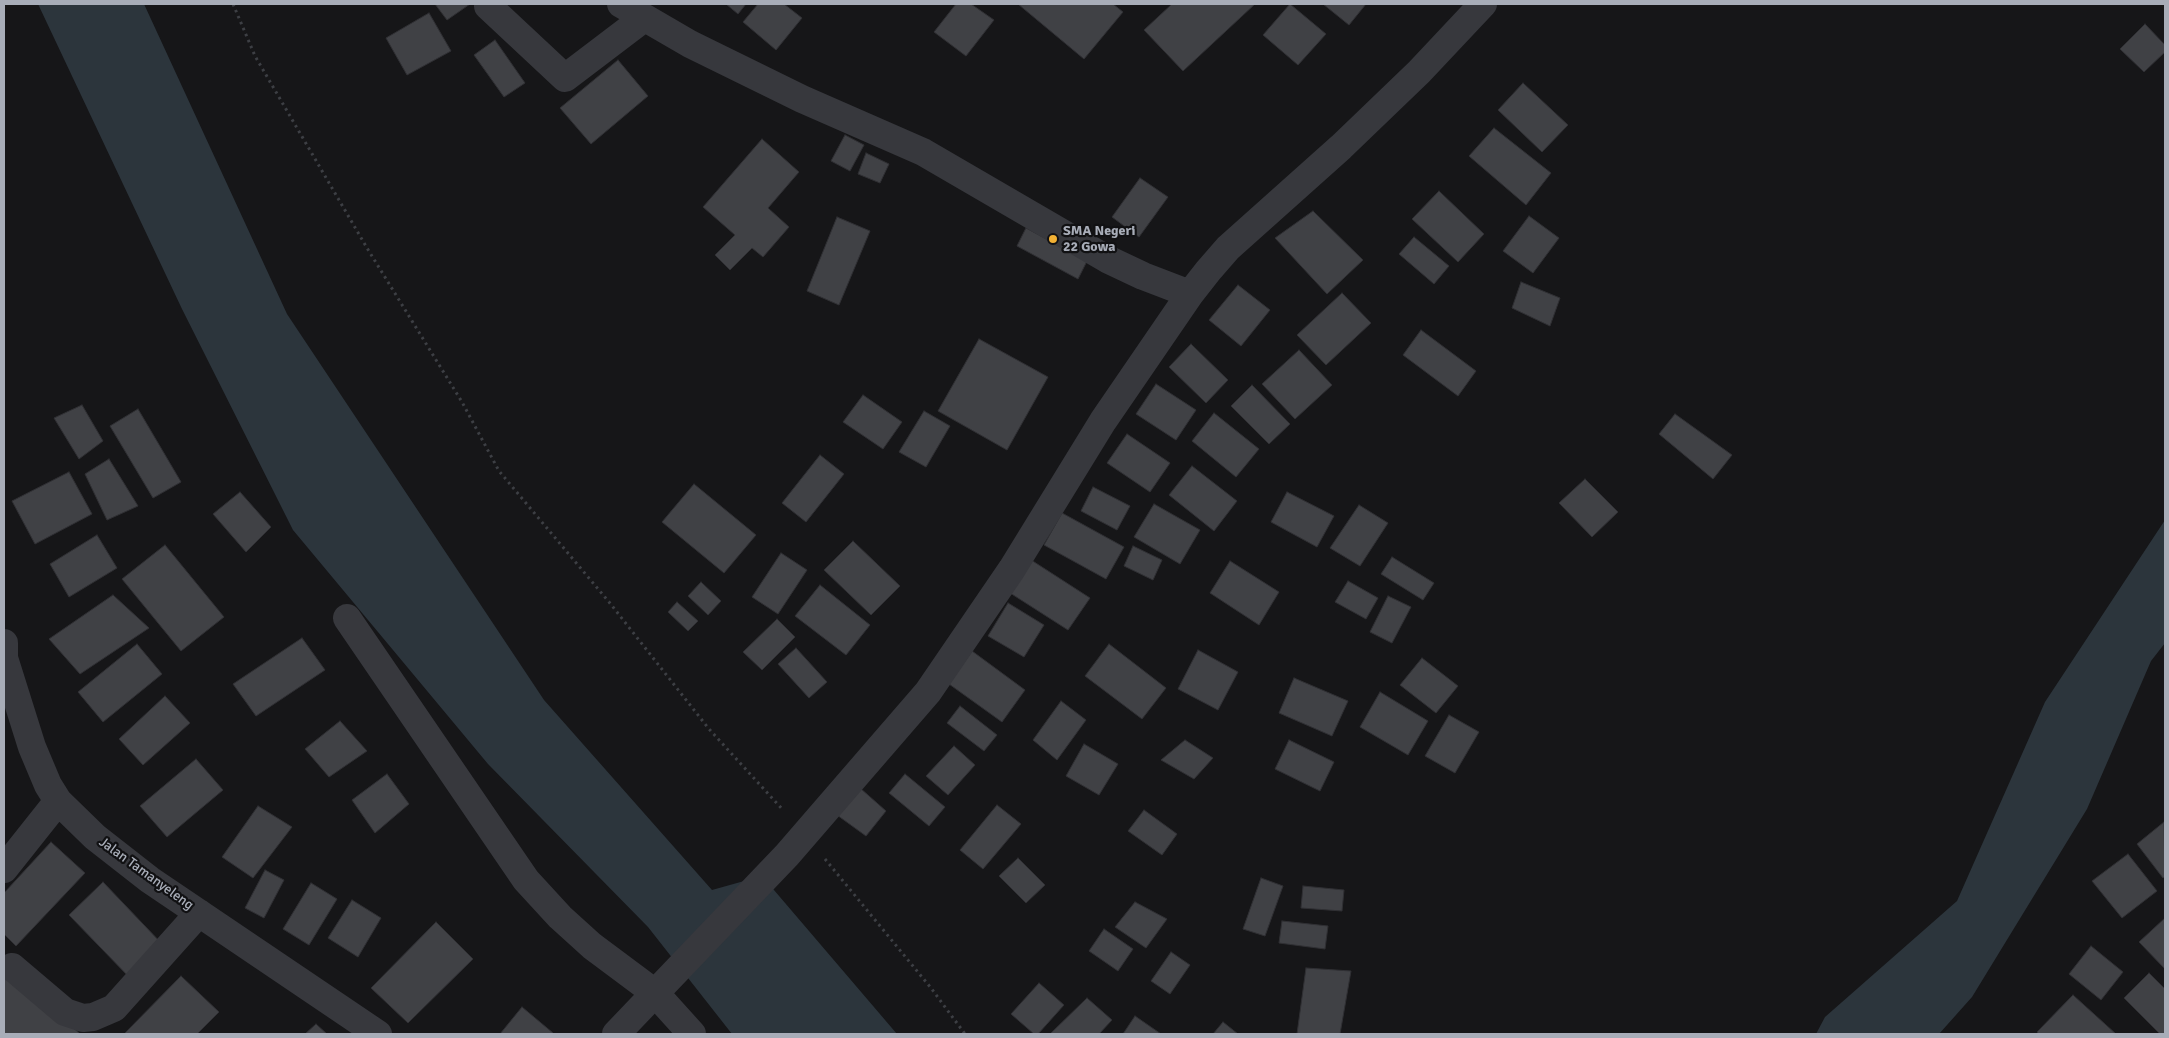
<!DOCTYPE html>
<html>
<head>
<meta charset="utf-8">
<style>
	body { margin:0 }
	#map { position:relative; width:2169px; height:1038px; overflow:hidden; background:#161618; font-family:Signika,sans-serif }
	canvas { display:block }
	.frame { position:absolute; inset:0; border:5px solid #a8adb8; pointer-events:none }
</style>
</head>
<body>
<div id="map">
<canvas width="2169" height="1038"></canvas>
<div class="frame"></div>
</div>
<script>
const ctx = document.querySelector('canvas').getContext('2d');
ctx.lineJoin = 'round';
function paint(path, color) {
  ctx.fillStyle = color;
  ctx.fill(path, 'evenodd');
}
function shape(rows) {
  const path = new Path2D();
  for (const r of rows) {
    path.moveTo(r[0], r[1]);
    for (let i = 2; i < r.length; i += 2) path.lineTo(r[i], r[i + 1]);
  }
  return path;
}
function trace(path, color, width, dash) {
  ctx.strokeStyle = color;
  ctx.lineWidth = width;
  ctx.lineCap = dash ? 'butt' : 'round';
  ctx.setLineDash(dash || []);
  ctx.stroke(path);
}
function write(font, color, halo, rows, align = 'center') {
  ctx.font = font + ' Signika,sans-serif';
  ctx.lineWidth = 4.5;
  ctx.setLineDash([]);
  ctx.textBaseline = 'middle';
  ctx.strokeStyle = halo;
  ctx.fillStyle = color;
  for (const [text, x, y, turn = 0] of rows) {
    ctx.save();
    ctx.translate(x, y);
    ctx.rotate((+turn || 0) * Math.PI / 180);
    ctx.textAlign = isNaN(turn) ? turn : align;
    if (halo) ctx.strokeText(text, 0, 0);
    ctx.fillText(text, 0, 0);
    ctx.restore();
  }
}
const water = shape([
	[38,4,144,4,287,314,544,700,712,890,762,876,897,1034,732,1034,648,927,488,764,293,530,182,309],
	[2165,520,2165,643,2151,661,2087,809,1972,997,1939,1034,1816,1034,1825,1017,1957,901,2045,702]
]);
const building = shape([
	[435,4,470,4,447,20,435,4],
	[726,4,746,4,738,14,726,4],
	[758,4,784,4,802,18,776,50,743,22,758,4],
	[956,4,971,4,994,20,966,56,934,32,956,4],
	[1018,4,1113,4,1123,12,1084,59,1018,4],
	[1172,4,1255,4,1183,71,1144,30,1172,4],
	[1290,4,1326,34,1298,65,1263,35,1290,4],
	[1323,4,1366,4,1349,25,1323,4],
	[429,13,451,51,407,75,386,38,429,13],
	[2145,24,2165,45,2165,52,2144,72,2120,49,2145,24],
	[495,40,525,83,504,97,474,55,495,40],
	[618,60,648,96,591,144,560,108,618,60],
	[1523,83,1568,125,1542,152,1498,110,1523,83],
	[1494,128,1551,173,1526,205,1469,156,1494,128],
	[845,135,864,145,850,171,831,161,845,135],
	[762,139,799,172,768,208,789,227,763,257,752,248,730,270,715,255,735,235,703,207,762,139],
	[866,153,889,164,880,183,858,174,866,153],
	[1140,178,1168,197,1139,237,1112,217,1140,178],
	[1439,191,1484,234,1458,262,1412,219,1439,191],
	[1313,211,1363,260,1327,294,1275,238,1313,211],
	[1529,216,1559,238,1533,273,1503,251,1529,216],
	[837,217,870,231,839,305,807,291,837,217],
	[1026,228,1087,261,1078,279,1017,246,1026,228],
	[1414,237,1449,266,1434,284,1399,254,1414,237],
	[1521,282,1560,298,1550,326,1512,308,1521,282],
	[1238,285,1270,310,1241,346,1209,320,1238,285],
	[1342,293,1371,323,1326,365,1297,335,1342,293],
	[1421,330,1476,371,1458,396,1403,355,1421,330],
	[979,339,1048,377,1007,450,938,411,979,339],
	[1191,344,1228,380,1206,403,1169,367,1191,344],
	[1299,350,1332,385,1295,419,1262,384,1299,350],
	[1156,384,1196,410,1176,440,1136,414,1156,384],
	[1252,385,1290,424,1269,444,1231,406,1252,385],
	[863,395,902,422,883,449,843,422,863,395],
	[82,405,103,441,79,459,54,418,82,405],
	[138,409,181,482,153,498,110,426,138,409],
	[924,411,950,426,926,467,899,452,924,411],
	[1214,413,1259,449,1236,477,1192,441,1214,413],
	[1675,414,1732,455,1713,479,1659,434,1675,414],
	[1127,434,1170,463,1150,492,1107,463,1127,434],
	[820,455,844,474,806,522,782,503,820,455],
	[109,459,138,506,107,520,85,474,109,459],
	[1192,466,1237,501,1214,531,1169,495,1192,466],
	[69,472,92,514,35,544,12,501,69,472],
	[1585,479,1618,512,1592,537,1559,503,1585,479],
	[694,484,756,535,724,573,662,522,694,484],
	[1093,487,1130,506,1117,530,1081,511,1093,487],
	[240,492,271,527,246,552,213,514,240,492],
	[1287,492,1334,516,1317,547,1271,522,1287,492],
	[1154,504,1200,530,1180,564,1134,537,1154,504],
	[1359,505,1388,523,1360,566,1330,548,1359,505],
	[1062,513,1124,547,1106,579,1044,545,1062,513],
	[97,535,117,568,69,597,50,564,97,535],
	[853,541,900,586,871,615,824,570,853,541],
	[165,545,224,617,181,651,122,579,165,545],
	[1133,546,1162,560,1153,580,1124,566,1133,546],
	[781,553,807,570,778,614,752,597,781,553],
	[1392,557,1434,583,1423,600,1381,574,1392,557],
	[1028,558,1090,598,1068,630,1007,591,1028,558],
	[1230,561,1279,592,1259,625,1210,593,1230,561],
	[1348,581,1378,598,1366,619,1335,602,1348,581],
	[701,582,721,601,708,615,688,596,701,582],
	[820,585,870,625,846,655,795,616,820,585],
	[113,595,149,628,80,674,49,639,113,595],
	[1388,596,1411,607,1392,643,1370,632,1388,596],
	[677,602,698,621,688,631,668,612,677,602],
	[1008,603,1044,625,1024,657,988,636,1008,603],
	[777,619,795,637,762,670,743,652,777,619],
	[302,638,325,670,256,716,233,684,302,638],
	[137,644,162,674,103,722,78,692,137,644],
	[1109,644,1166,688,1142,719,1085,676,1109,644],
	[796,648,827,682,809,698,778,664,796,648],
	[1198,650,1238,672,1218,710,1178,689,1198,650],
	[972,651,1025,690,1002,722,949,684,972,651],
	[1422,658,1458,686,1436,713,1400,685,1422,658],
	[1294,678,1348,701,1332,736,1279,713,1294,678],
	[1380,692,1428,721,1408,755,1360,727,1380,692],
	[165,696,190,723,143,765,119,739,165,696],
	[1061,701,1086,720,1057,760,1033,740,1061,701],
	[960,706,997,735,984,751,947,723,960,706],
	[1449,715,1479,732,1455,773,1425,756,1449,715],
	[340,721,367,751,329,777,305,749,340,721],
	[1185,740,1213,758,1194,779,1161,760,1185,740],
	[1289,740,1334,762,1320,791,1275,769,1289,740],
	[1084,744,1118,764,1099,795,1066,776,1084,744],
	[954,746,975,765,948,795,926,776,954,746],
	[196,759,223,790,167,837,140,806,196,759],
	[387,774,409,804,375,833,352,800,387,774],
	[905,774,945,807,929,826,889,793,905,774],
	[860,788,886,811,866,836,837,815,860,788],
	[997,805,1021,824,983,869,960,850,997,805],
	[258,806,292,827,253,878,222,857,258,806],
	[1144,810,1177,834,1162,855,1128,831,1144,810],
	[2164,822,2165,876,2163,878,2137,844,2164,822],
	[51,842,85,873,16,946,4,934,4,893,51,842],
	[2128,854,2157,891,2122,918,2092,881,2128,854],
	[1018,858,1045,885,1026,903,999,876,1018,858],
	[265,870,284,880,264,918,245,908,265,870],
	[1261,878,1283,886,1265,936,1243,929,1261,878],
	[103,882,164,946,130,978,69,915,103,882],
	[311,883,337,899,309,945,283,929,311,883],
	[1303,886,1344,890,1342,911,1301,908,1303,886],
	[352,900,381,918,358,957,328,938,352,900],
	[1135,902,1167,919,1146,948,1115,927,1135,902],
	[2165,918,2165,969,2139,942,2165,918],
	[1282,921,1328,926,1325,949,1279,943,1282,921],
	[436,922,473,959,408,1023,371,988,436,922],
	[1104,929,1133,949,1118,971,1089,951,1104,929],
	[2091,946,2123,972,2101,1000,2069,974,2091,946],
	[1171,952,1190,965,1170,994,1151,981,1171,952],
	[4,962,80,1034,4,1034,4,962],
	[1306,968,1351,971,1340,1034,1297,1034,1306,968],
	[2149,973,2165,989,2165,1034,2160,1034,2124,998,2149,973],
	[181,976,219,1012,197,1034,124,1034,181,976],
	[1039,983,1064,1005,1038,1034,1034,1034,1011,1014,1039,983],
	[2073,995,2116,1034,2039,1034,2037,1032,2073,995],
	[1087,998,1112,1020,1099,1034,1050,1034,1087,998],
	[522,1007,553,1033,551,1034,500,1034,522,1007],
	[1135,1016,1161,1034,1123,1034,1135,1016],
	[1223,1022,1238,1034,1213,1034,1223,1022],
	[316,1024,327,1034,305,1034,316,1024]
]);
const path = shape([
	[233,4,255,56,367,248,462,402,499,471,609,602,709,729,783,810],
	[825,859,931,988,965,1034]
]);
const minor = shape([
	[621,4,690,44,802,99,923,152,1107,259,1143,276,1190,294],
	[488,6,565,78,644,18],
	[347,618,526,880,560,917,592,946,655,993,692,1034],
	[4,643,4,658,32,747,48,785,58,801,95,837,150,880,378,1034],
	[4,869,58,801],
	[12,967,65,1012,83,1018,93,1017,114,1008,199,913],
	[616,1034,787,855,928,692,1012,569,1103,421,1190,294,1208,271,1228,248,1341,147,1419,72,1483,4]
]);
const markers = [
	[1053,239,5,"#f2b134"]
];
const poiNames = [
	["SMA Negeri",1063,231],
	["22 Gowa",1063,247]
];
const streetNames = [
	["Jalan Tamanyeleng",146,874,36]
];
paint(water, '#2c353c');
paint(building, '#404145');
trace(building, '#303034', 1);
trace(path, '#3d3f44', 3, [2.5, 4]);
trace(minor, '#37383d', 28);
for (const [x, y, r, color] of markers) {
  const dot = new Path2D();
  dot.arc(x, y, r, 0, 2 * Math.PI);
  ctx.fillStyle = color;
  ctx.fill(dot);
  trace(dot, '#111113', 2);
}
write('bold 14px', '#a8adb8', '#111113', poiNames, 'left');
write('14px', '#a8adb8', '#111113', streetNames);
</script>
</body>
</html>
